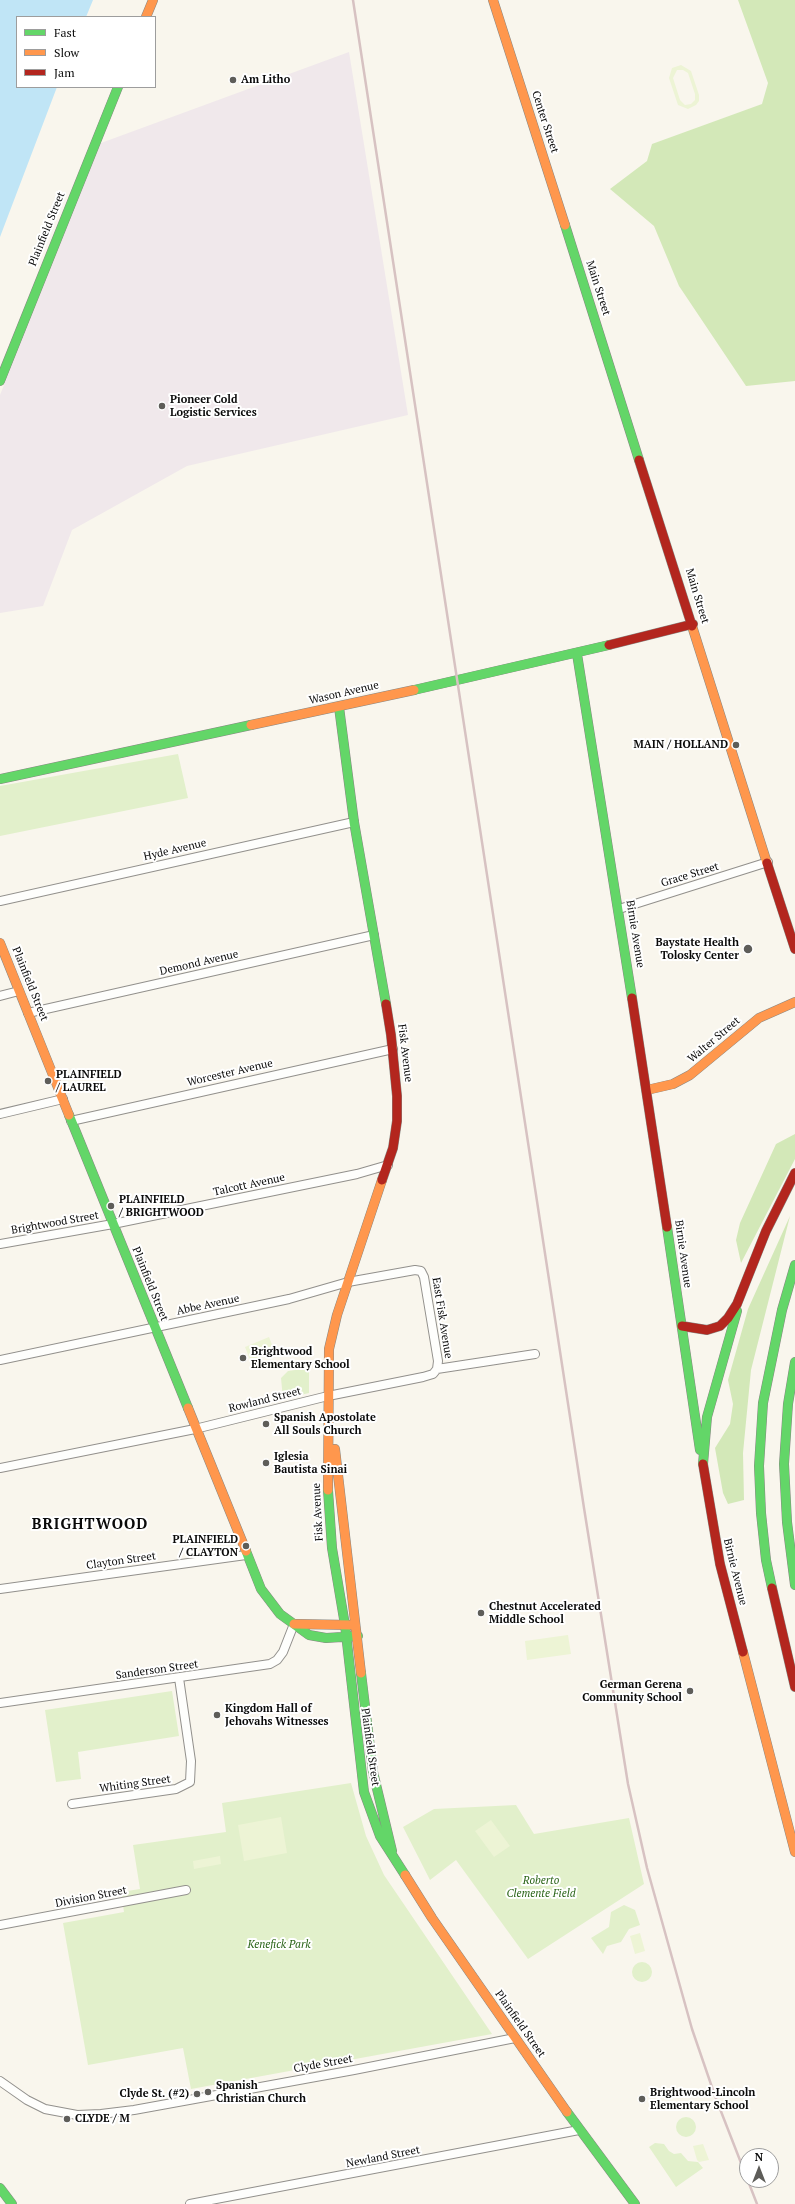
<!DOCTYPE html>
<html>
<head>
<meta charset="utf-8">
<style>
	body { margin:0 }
	#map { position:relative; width:795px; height:2204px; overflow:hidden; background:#f9f6ed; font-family:"PT Serif",serif }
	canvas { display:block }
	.legend { position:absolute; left:16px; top:16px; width:140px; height:72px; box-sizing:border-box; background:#fff; border:1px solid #9d9d9d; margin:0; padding:5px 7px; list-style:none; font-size:12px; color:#0a0a0a }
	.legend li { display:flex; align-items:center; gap:8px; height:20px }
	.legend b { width:20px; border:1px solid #9d9d9d }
	.north { position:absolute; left:739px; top:2148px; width:40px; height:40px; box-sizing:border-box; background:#fff; border:1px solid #9d9d9d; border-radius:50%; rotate:0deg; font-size:11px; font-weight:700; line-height:16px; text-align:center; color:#0a0a0a }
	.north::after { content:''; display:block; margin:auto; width:14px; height:18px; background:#5e5d59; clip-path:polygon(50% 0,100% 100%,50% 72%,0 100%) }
</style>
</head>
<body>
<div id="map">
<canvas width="795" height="2204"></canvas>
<ul class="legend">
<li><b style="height:5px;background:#63d668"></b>Fast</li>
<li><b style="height:5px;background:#ff974d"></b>Slow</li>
<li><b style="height:5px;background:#b3261e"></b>Jam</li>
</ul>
<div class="north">N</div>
</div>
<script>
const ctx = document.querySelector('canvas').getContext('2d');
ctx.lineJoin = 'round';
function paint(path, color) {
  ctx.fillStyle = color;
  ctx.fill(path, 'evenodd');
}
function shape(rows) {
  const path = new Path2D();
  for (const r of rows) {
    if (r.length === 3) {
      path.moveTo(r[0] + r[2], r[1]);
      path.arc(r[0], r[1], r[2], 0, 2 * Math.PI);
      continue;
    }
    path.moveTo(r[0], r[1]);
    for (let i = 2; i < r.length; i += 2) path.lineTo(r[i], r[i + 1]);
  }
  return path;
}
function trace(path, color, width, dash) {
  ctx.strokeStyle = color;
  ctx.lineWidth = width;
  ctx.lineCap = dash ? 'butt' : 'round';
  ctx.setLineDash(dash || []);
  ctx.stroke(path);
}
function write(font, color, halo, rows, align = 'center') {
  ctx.font = font + ' "PT Serif",serif';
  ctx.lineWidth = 4;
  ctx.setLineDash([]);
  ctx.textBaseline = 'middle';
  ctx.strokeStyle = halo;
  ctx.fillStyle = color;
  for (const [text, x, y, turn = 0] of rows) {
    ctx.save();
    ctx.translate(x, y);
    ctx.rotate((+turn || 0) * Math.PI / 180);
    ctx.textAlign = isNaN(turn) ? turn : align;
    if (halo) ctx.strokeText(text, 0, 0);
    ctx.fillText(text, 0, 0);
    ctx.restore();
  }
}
const industrial = shape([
	[349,52,408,415,187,466,72,530,43,606,0,613,0,395,101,143]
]);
const green = shape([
	[178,754,188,798,0,836,0,786],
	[309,1368,309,1393,283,1399,281,1378,288,1371],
	[172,1691,179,1736,78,1752,81,1779,56,1782,45,1710],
	[351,1783,366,1836,384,1875,492,2034,191,2089,183,2048,88,2065,63,1923,124,1912,121,1892,140,1889,133,1845,226,1832,222,1803],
	[516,1805,534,1834,629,1818,644,1884,528,1959,456,1860,430,1880,403,1827,434,1809],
	[624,1905,635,1910,640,1925,629,1929,621,1942,607,1946,603,1954,591,1938,609,1927,611,1912],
	[642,1972,10],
	[686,2127,10],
	[655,2143,664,2144,669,2151,674,2154,681,2153,688,2161,698,2162,703,2168,676,2187,649,2147]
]);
const forest = shape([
	[738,0,795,0,795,381,746,386,679,286,654,226,610,189,647,161,652,144,762,104,768,83],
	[795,1134,795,1159,741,1263,736,1240,740,1223,776,1144],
	[790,1216,751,1370,743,1453,744,1500,728,1504,723,1493,715,1448,730,1424,733,1404,728,1380,748,1309]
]);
const pitch = shape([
	[681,65,691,71,699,95,699,101,696,105,688,109,678,105,669,78,672,68],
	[677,70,683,70,688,73,695,94,695,100,691,104,685,105,680,100,673,78],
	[269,1337,275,1352,251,1362,245,1347],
	[568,1635,571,1654,527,1660,525,1641],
	[281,1817,287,1853,244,1861,238,1825],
	[491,1820,510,1846,494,1857,475,1831],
	[220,1856,221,1864,194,1869,193,1861],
	[640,1933,645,1951,635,1954,630,1936],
	[703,2144,709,2160,699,2162,697,2160,693,2146]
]);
const water = shape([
	[0,0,93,0,86,17,17,17,17,87,57,87,0,237]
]);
const street = shape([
	[0,901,354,822],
	[619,909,768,862],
	[0,996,19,991],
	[28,1013,374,935],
	[0,1114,63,1099],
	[71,1121,393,1049],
	[0,1244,113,1224,357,1174,388,1165],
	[0,1360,289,1299,348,1282,415,1270,421,1271,424,1277,438,1361,437,1369],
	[0,1468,195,1429,328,1396,423,1377,433,1374,437,1369,535,1354],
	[0,1589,246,1555],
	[0,1703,270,1664,277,1660,283,1652,294,1624],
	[72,1804,176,1789,190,1782,191,1761,179,1678],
	[0,1925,186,1890],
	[0,2081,27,2100,45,2109,77,2115,101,2114,134,2110,354,2070,515,2038],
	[190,2204,579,2130]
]);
const fast = shape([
	[565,225,639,460],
	[0,381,118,87],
	[577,654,632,998],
	[414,690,609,645],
	[339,707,354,822,386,1004],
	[0,779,251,725],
	[69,1115,188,1408],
	[667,1227,700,1450],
	[795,1362,788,1404,784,1464,787,1522,795,1585],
	[703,1464,707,1417,737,1311],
	[328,1490,332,1548,345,1625,364,1792,380,1836,405,1875],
	[246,1551,261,1589,280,1614,309,1635,326,1638,358,1636],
	[772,1588,766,1560,761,1513,759,1466,763,1403,782,1310,795,1265],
	[361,1673,373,1772,392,1851],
	[567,2112,635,2204],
	[0,2188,12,2204]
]);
const slow = shape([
	[493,0,565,225],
	[146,17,153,0],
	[692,626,767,863],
	[251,725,414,690],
	[0,943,69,1115],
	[647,1090,673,1084,690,1075,759,1018,795,1002],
	[188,1408,246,1551],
	[335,1449,361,1673],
	[328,1490,329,1349,337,1315,382,1180],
	[294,1624,352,1625],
	[743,1652,795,1852],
	[405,1875,432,1918,567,2112]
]);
const jam = shape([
	[639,460,692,626],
	[609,645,693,624],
	[767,863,795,949],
	[632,998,667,1227],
	[382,1180,393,1148,397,1121,397,1096,391,1035,386,1004],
	[682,1326,707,1330,720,1326,728,1318,737,1304,766,1231,795,1173],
	[703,1464,720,1564,743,1652],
	[772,1588,795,1687]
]);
const rail = shape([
	[353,0,584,1508,628,1784,647,1868,692,2029,715,2096,757,2204]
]);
const markers = [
	[233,80,4,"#5e5d59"],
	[162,406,4,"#5e5d59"],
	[736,745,4,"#5e5d59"],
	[748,949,5,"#5e5d59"],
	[48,1081,4,"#5e5d59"],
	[111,1206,4,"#5e5d59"],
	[243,1358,4,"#5e5d59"],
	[266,1424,4,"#5e5d59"],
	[266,1463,4,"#5e5d59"],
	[246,1546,4,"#5e5d59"],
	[481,1613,4,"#5e5d59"],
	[690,1691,4,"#5e5d59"],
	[217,1715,4,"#5e5d59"],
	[208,2092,4,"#5e5d59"],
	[197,2094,4,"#5e5d59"],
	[642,2099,4,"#5e5d59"],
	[67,2119,4,"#5e5d59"]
];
const poiNames = [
	["Am Litho",241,80],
	["Pioneer Cold",170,400],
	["Logistic Services",170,413],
	["MAIN / HOLLAND",728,745,"right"],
	["Baystate Health",739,943,"right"],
	["Tolosky Center",739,956,"right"],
	["PLAINFIELD",56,1075],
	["/ LAUREL",56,1088],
	["PLAINFIELD",119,1200],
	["/ BRIGHTWOOD",119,1213],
	["Brightwood",251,1352],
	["Elementary School",251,1365],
	["Spanish Apostolate",274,1418],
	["All Souls Church",274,1431],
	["Iglesia",274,1457],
	["Bautista Sinai",274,1470],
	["PLAINFIELD",238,1540,"right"],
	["/ CLAYTON",238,1553,"right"],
	["Chestnut Accelerated",489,1607],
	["Middle School",489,1620],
	["German Gerena",682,1685,"right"],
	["Community School",682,1698,"right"],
	["Kingdom Hall of",225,1709],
	["Jehovahs Witnesses",225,1722],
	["Spanish",216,2086],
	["Christian Church",216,2099],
	["Brightwood-Lincoln",650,2093],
	["Elementary School",650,2106],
	["Clyde St. (#2)",189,2094,"right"],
	["CLYDE / M",75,2119]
];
const streetNames = [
	["Center Street",545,122,72],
	["Plainfield Street",47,229,-68],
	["Main Street",598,288,72],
	["Main Street",697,596,73],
	["Wason Avenue",344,693,-13],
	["Hyde Avenue",175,850,-13],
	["Grace Street",690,875,-17],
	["Birnie Avenue",635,934,81],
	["Demond Avenue",199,963,-13],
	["Plainfield Street",30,984,68],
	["Walter Street",714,1040,-40],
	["Fisk Avenue",405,1053,83],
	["Worcester Avenue",230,1073,-13],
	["Talcott Avenue",249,1185,-12],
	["Brightwood Street",55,1223,-10],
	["Birnie Avenue",683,1254,82],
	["Plainfield Street",150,1284,68],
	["Abbe Avenue",208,1305,-12],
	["East Fisk Avenue",442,1318,81],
	["Rowland Street",265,1400,-14],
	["Fisk Avenue",318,1512,-93],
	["Clayton Street",121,1561,-8],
	["Birnie Avenue",735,1572,76],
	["Sanderson Street",157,1670,-8],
	["Plainfield Street",370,1747,82],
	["Whiting Street",135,1784,-8],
	["Division Street",91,1897,-11],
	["Plainfield Street",520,2024,55],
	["Clyde Street",323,2064,-10],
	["Newland Street",383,2157,-11]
];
const parkNames = [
	["Roberto",541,1881],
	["Clemente Field",541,1894],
	["Kenefick Park",279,1945]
];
const districtNames = [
	["BRIGHTWOOD",90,1525]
];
paint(industrial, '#f0e8eb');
paint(green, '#e2f0cb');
paint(forest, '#d3e8b8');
paint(pitch, '#edf4d5');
paint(water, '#c0e5f6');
trace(street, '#92908c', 10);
trace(fast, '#888783', 10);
trace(slow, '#888783', 10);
trace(jam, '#888783', 10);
trace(street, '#fefefc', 8);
trace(fast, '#63d668', 9);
trace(slow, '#ff974d', 9);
trace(jam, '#b3261e', 9);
trace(rail, '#d7c2c2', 2.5);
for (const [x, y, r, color] of markers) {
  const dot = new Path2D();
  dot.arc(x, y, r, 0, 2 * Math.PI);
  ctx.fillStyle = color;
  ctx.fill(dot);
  trace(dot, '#fff', 1.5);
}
write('bold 11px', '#0a0a0a', '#fff', poiNames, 'left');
write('11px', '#0a0a0a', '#fff', streetNames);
write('italic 11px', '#2a6418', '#fff', parkNames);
ctx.letterSpacing = '1px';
write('bold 15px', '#0a0a0a', '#fff', districtNames);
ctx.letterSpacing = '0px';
</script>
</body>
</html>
